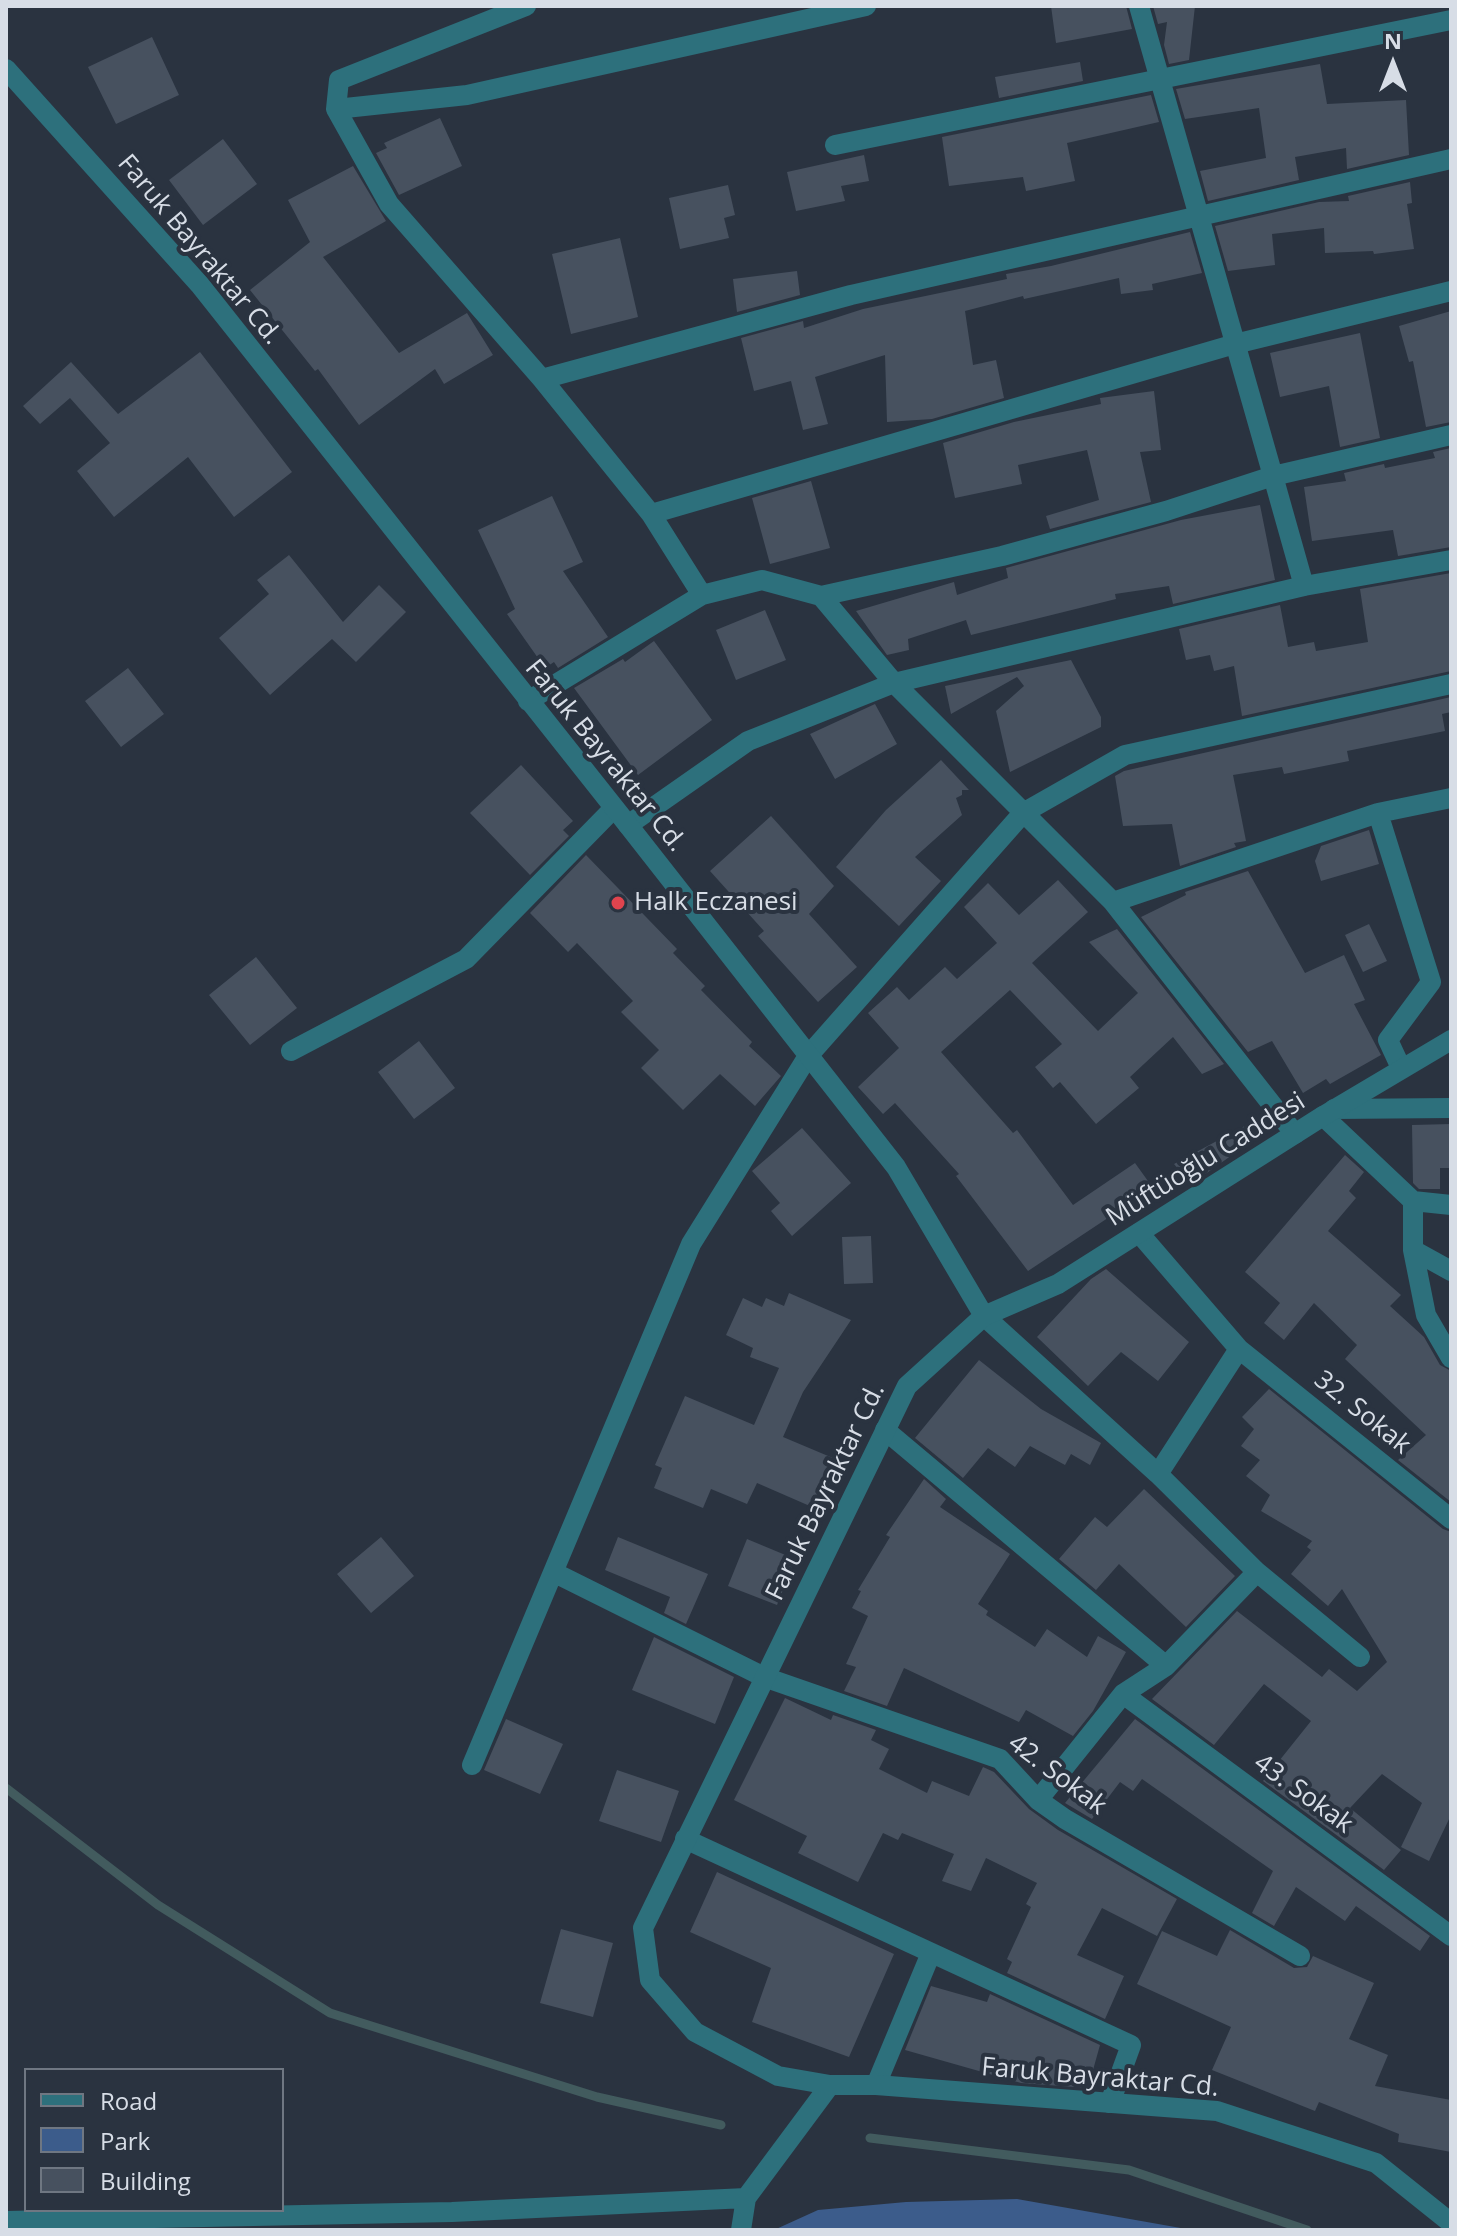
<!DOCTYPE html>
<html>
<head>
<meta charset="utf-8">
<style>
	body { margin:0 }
	#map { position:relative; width:1457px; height:2236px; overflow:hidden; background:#2a3340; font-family:"Open Sans",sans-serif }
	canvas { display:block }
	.frame { position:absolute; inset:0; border:8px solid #d7dde6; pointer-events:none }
	.legend { position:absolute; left:24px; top:2068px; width:260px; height:144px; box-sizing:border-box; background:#2a3340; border:2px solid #6f7782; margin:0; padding:10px 14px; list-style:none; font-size:24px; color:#d7dde6 }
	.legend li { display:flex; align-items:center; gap:16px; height:40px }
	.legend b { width:40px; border:2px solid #6f7782 }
	.north { position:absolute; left:1353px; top:24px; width:80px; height:80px; -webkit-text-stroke:6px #2a3340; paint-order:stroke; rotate:0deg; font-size:22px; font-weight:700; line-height:32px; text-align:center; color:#d7dde6 }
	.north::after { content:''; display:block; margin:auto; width:28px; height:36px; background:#d7dde6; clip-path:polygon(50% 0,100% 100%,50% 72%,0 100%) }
</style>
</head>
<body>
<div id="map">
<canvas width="1457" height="2236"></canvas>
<div class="frame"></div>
<ul class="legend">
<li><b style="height:10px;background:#2d707c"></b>Road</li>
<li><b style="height:22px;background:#3c5c8b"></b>Park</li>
<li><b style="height:22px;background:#47515f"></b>Building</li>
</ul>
<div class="north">N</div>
</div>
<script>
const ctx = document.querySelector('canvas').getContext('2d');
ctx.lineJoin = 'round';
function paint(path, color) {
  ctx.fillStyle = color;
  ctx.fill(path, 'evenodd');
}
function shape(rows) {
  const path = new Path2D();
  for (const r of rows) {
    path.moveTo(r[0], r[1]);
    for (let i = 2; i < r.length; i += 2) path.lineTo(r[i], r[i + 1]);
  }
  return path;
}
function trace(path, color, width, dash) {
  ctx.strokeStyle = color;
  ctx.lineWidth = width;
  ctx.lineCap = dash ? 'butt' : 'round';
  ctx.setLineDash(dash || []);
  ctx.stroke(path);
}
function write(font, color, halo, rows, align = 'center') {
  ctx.font = font + ' "Open Sans",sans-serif';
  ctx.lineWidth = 8;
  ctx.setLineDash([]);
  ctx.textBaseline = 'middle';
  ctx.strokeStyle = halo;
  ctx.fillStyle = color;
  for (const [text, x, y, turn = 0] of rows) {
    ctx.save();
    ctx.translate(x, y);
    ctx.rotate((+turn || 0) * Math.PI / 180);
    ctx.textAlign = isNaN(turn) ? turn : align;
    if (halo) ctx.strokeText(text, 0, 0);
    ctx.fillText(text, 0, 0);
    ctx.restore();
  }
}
const green = shape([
	[1017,2199,1192,2230,774,2230,818,2210,906,2202]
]);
const stream = shape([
	[6,1788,158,1905,330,2013,597,2097,721,2125],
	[870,2138,1129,2170,1307,2230]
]);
const building = shape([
	[1051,6,1126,6,1132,29,1056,43],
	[1153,6,1195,6,1189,60,1169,64,1164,45,1167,22,1158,24],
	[152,37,179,95,116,124,88,67],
	[1080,62,1083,81,999,98,995,77],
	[1320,64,1327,104,1406,100,1409,155,1347,169,1346,148,1295,157,1299,180,1208,201,1200,171,1266,158,1259,108,1185,119,1176,89],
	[1151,95,1159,122,1067,143,1075,181,1026,191,1023,177,949,186,942,137],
	[440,118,462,166,399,195,376,153,387,148,384,143],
	[223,139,257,184,203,225,169,180],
	[864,155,869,181,841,186,845,201,796,211,787,172],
	[353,166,386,221,323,257,399,353,467,313,493,355,444,384,435,369,359,425,318,369,315,371,250,290,310,242,288,200],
	[1410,182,1412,203,1407,204,1414,249,1374,254,1373,251,1325,253,1324,228,1272,234,1275,265,1228,271,1215,226,1319,202,1349,201,1348,196],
	[728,185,735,215,724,218,729,238,680,249,669,198],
	[1190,232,1202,273,1152,284,1153,290,1121,294,1119,278,1024,299,1023,296,965,311,973,365,996,360,1004,398,932,419,887,422,885,355,815,377,828,424,803,430,791,381,754,391,741,338,803,321,804,328,863,309,1007,279,1006,274,1051,266],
	[620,238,638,317,571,334,552,254],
	[797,271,800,295,737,312,733,279],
	[1451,311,1451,422,1426,427,1413,361,1409,362,1399,326],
	[1360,333,1380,438,1340,447,1329,386,1280,397,1270,353],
	[200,352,292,472,234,517,188,457,114,517,77,471,110,443,70,398,40,424,23,406,71,362,118,414],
	[1154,391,1161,450,1140,452,1151,502,1050,529,1046,516,1099,500,1087,450,1018,465,1022,484,955,498,943,443,1014,422,1101,404,1100,398],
	[1451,448,1451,547,1398,556,1393,530,1312,541,1304,487,1346,481,1344,473,1384,464,1385,468,1435,458,1433,452],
	[811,481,830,548,770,564,752,498],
	[552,496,583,562,563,571,608,637,558,668,554,662,545,668,507,614,515,609,478,530],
	[1260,505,1275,580,1173,604,1169,586,1115,594,1116,599,971,635,966,620,908,639,909,650,887,655,856,611,954,582,957,595,1008,578,1006,568,1181,520],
	[289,555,343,622,379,585,406,612,356,662,332,639,270,695,219,638,269,594,257,580],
	[1451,573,1451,671,1242,716,1234,666,1214,671,1210,655,1186,660,1179,629,1280,605,1288,647,1314,642,1316,651,1368,642,1360,589],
	[765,610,786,660,736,680,716,630],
	[654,641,712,720,638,775,574,688,623,659,625,662],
	[1071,660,1101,717,1101,727,1010,772,996,711,1024,686,1017,677,951,714,945,686],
	[128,668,164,714,121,747,85,701],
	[1451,697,1451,712,1442,714,1445,731,1347,751,1349,761,1284,774,1282,767,1233,775,1246,841,1234,843,1236,847,1180,866,1172,824,1123,826,1115,776,1124,771],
	[875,704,897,744,835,779,810,734],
	[941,760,969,790,962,790,962,795,956,798,962,815,915,857,941,881,899,926,836,867,886,810],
	[521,765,573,821,563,830,569,836,530,875,470,813],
	[771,816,834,886,809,914,857,967,818,1002,758,936,764,931,710,871],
	[1369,830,1379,864,1321,881,1315,861,1321,846],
	[586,855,677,949,673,953,705,986,701,990,752,1042,749,1046,781,1076,755,1106,720,1074,683,1110,641,1068,659,1050,621,1012,633,1001,577,943,568,952,530,913],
	[1248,871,1305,973,1344,955,1365,1000,1354,1004,1381,1055,1330,1084,1326,1079,1303,1093,1272,1041,1248,1052,1141,917,1186,895,1185,892],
	[1058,880,1088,912,1032,963,1098,1031,1138,993,1089,942,1117,929,1224,1064,1202,1074,1173,1037,1130,1077,1139,1088,1096,1124,1060,1082,1053,1088,1035,1067,1062,1044,1010,990,941,1052,1013,1133,1017,1130,1073,1205,1135,1163,1153,1188,1028,1271,956,1176,959,1174,895,1103,883,1114,858,1087,899,1048,868,1013,897,987,909,1000,945,967,957,979,997,943,964,907,988,883,1019,915],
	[1369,924,1387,961,1363,972,1345,935],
	[256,957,297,1008,250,1045,209,995],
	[419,1041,455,1088,414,1119,378,1072],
	[1254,1121,1262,1134,1191,1184,1174,1164],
	[1451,1124,1451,1168,1440,1168,1440,1189,1419,1189,1413,1183,1412,1125],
	[802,1128,851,1183,792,1236,771,1211,780,1203,752,1171],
	[1345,1155,1364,1172,1349,1191,1356,1198,1328,1231,1401,1295,1390,1306,1424,1337,1440,1365,1451,1371,1451,1502,1398,1460,1426,1435,1345,1359,1357,1345,1314,1303,1284,1340,1264,1323,1280,1303,1245,1272],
	[871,1236,873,1283,844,1284,842,1237],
	[1106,1269,1189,1342,1158,1381,1121,1352,1088,1386,1037,1337,1091,1279],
	[789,1293,851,1320,803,1392,783,1437,840,1461,819,1510,757,1483,747,1504,711,1489,703,1508,654,1488,662,1468,655,1465,685,1396,754,1425,779,1368,750,1357,753,1348,726,1335,743,1298,762,1307,766,1298,784,1306],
	[979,1360,1041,1409,1101,1443,1090,1465,1071,1454,1065,1465,1030,1446,1015,1467,988,1448,963,1478,915,1438],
	[1269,1389,1443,1529,1451,1532,1451,1815,1429,1861,1401,1847,1422,1803,1382,1774,1350,1808,1401,1850,1384,1870,1263,1781,1311,1721,1264,1684,1214,1745,1152,1699,1237,1611,1322,1677,1329,1669,1357,1691,1387,1662,1342,1589,1328,1606,1291,1574,1311,1550,1307,1547,1312,1541,1261,1511,1270,1495,1246,1476,1260,1460,1241,1446,1254,1429,1242,1417],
	[924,1479,946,1499,940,1507,1010,1554,978,1604,988,1611,986,1615,1035,1647,1047,1629,1087,1657,1098,1636,1126,1652,1093,1711,1073,1736,1026,1710,1019,1722,904,1668,887,1706,844,1691,856,1667,846,1664,868,1616,852,1608,861,1591,858,1590,890,1537,886,1535],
	[1144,1489,1235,1576,1186,1627,1119,1564,1096,1590,1059,1559,1095,1517,1107,1527],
	[381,1537,414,1576,371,1613,337,1574],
	[618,1537,708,1574,686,1624,664,1613,670,1597,605,1570],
	[747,1539,795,1559,777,1605,728,1586],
	[654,1637,734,1677,715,1724,632,1690],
	[785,1698,831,1720,833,1715,876,1730,871,1740,889,1749,879,1769,927,1793,932,1781,969,1796,983,1767,994,1772,1029,1809,1058,1830,1177,1899,1157,1936,1102,1908,1077,1955,1124,1976,1105,2019,1007,1973,1012,1962,1007,1959,1031,1907,1026,1904,1037,1883,986,1858,971,1891,942,1881,954,1854,902,1833,898,1840,883,1833,858,1882,798,1853,807,1836,734,1800],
	[506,1719,563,1744,540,1794,484,1770],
	[1135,1719,1430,1936,1420,1951,1356,1906,1345,1921,1296,1887,1274,1926,1252,1913,1273,1871,1142,1779,1133,1791,1120,1782,1092,1819,1065,1803],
	[617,1770,679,1791,661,1842,599,1821],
	[717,1872,894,1954,849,2057,752,2022,771,1968,690,1932],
	[561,1929,613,1943,593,2017,540,2003],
	[1230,1930,1294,1968,1307,1967,1313,1956,1374,1983,1349,2039,1388,2055,1375,2086,1451,2100,1451,2152,1398,2142,1399,2134,1319,2102,1315,2111,1212,2070,1231,2027,1137,1984,1162,1931,1217,1956],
	[931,1986,987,2002,990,1994,1100,2045,1088,2088,1021,2083,905,2050]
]);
const minor = shape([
	[526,6,339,80,336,109,389,204,542,379,651,514,702,595,528,701],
	[1139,6,1273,476,1451,435],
	[336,109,467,95,866,6],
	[835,145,1451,20],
	[542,379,851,295,1451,159],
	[651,514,1235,344,1451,291],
	[702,595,762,580,821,596,894,683,1113,902,1295,1134],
	[821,596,1002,556,1166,511,1273,476,1304,586],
	[1378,813,1431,982,1388,1040,1401,1068],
	[628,825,748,741,894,683,1304,586,1451,560],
	[1113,902,1378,813,1451,798],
	[291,1051,466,959,614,808],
	[1334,1109,1451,1108],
	[1323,1116,1413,1201],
	[1451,1205,1413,1201,1413,1250,1451,1271],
	[1139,1233,1239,1349,1158,1474],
	[1413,1250,1426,1315,1451,1358],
	[984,1316,1158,1474,1257,1572,1360,1657],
	[1239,1349,1451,1519],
	[885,1430,1166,1666,1123,1694,1038,1800],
	[555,1573,764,1677,1000,1759,1038,1800,1065,1819,1300,1956],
	[1166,1666,1257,1572],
	[1123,1694,1451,1936],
	[472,1765,691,1244,808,1056,1023,813,1125,755,1451,684],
	[685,1839,1131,2045,1110,2103],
	[876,2085,931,1953]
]);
const tertiary = shape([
	[6,69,200,285,628,825,896,1167,984,1316,907,1386,643,1928,650,1980,695,2032,778,2076,830,2085,876,2085,1217,2111,1376,2163,1451,2223],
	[984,1316,1058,1284,1323,1116,1451,1040],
	[6,2221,452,2212,746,2198,830,2085],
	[741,2230,746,2198]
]);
const markers = [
	[618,903,8,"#e0444e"]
];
const streetNames = [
	["Faruk Bayraktar Cd.",199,250,50],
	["Faruk Bayraktar Cd.",605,756,51],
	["Müftüoğlu Caddesi",1206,1160,-32],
	["32. Sokak",1362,1413,39],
	["Faruk Bayraktar Cd.",826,1492,-64],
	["42. Sokak",1057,1775,37],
	["43. Sokak",1303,1794,36],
	["Faruk Bayraktar Cd.",1100,2078,5]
];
const poiNames = [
	["Halk Eczanesi",634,903]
];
paint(green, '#3c5c8b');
trace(stream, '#425b5e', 9);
paint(building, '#47515f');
trace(minor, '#2d707c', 20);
trace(tertiary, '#2d707c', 20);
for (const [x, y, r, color] of markers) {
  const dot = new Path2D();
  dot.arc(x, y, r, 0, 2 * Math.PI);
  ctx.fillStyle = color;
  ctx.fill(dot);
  trace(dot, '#2a3340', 3);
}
write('26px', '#d7dde6', '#2a3340', streetNames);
write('26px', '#d7dde6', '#2a3340', poiNames, 'left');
</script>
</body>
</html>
